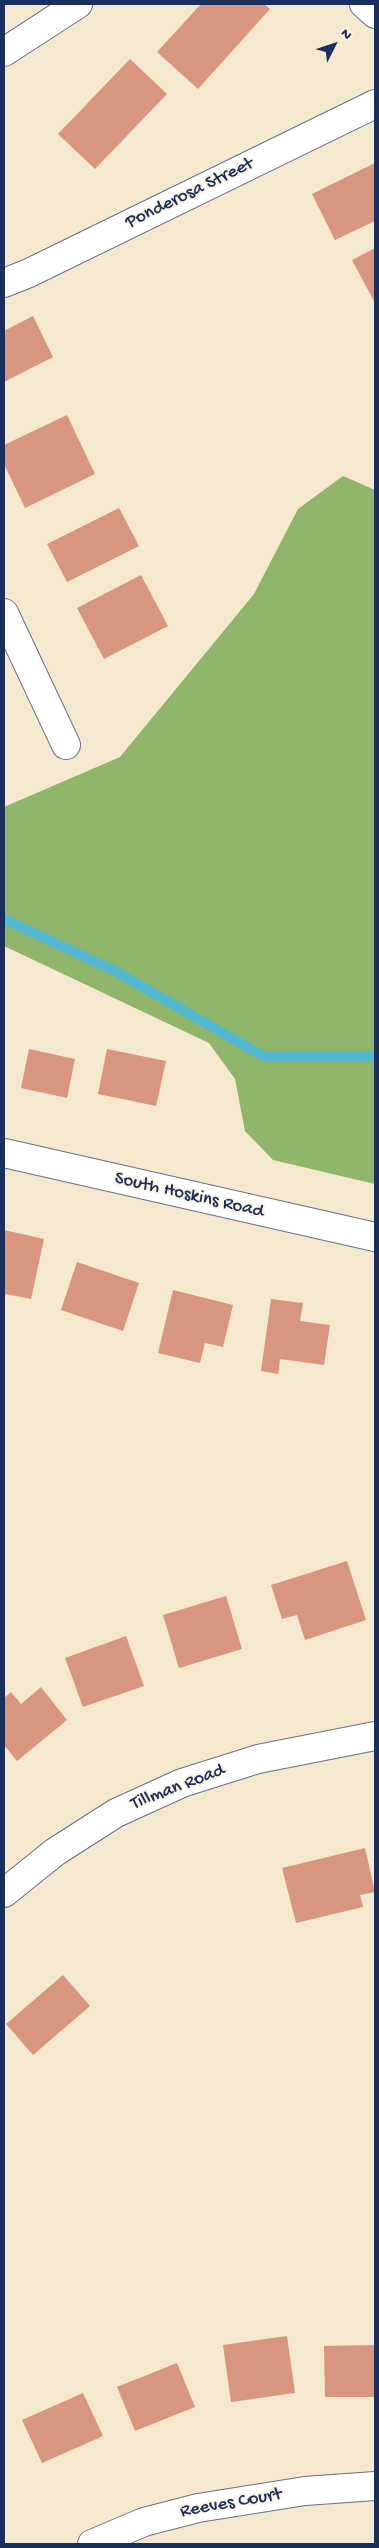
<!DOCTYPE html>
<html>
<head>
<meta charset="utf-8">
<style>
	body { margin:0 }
	#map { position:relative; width:379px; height:2548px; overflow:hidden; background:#f4e8ce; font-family:"Gochi Hand",sans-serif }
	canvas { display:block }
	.frame { position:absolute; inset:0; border:5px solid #1b2f5e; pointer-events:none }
	.north { position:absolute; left:309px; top:20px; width:50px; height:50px; -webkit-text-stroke:4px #fcf5e5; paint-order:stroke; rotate:49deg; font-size:14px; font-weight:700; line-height:20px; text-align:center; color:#1b2f5e }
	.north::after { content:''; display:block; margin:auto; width:18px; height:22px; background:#1b2f5e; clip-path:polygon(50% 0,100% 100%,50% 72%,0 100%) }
</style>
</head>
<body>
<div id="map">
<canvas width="379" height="2548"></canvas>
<div class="frame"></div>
<div class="north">N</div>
</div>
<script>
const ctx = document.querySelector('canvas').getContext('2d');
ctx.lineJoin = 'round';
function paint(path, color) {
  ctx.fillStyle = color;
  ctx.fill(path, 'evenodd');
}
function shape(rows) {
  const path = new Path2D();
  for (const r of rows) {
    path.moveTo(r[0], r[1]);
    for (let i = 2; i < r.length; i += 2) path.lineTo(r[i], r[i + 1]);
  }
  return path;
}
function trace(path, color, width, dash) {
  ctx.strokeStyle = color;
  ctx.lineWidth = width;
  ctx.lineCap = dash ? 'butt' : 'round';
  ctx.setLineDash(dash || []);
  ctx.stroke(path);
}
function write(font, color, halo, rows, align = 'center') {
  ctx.font = font + ' "Gochi Hand",sans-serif';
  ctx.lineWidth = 4;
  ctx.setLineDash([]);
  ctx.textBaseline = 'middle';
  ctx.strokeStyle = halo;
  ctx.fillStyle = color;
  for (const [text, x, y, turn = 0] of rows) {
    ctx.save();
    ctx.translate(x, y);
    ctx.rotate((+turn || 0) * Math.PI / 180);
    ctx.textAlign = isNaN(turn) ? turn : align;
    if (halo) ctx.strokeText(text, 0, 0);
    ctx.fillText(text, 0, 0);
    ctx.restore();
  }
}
const forest = shape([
	[343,476,375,490,375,1184,273,1160,245,1131,235,1079,209,1043,4,946,4,807,120,757,254,594,298,509]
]);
const stream = shape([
	[4,919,115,971,263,1056,375,1056]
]);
const building = shape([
	[201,4,264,4,270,9,198,89,157,52],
	[130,59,167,94,95,169,58,134],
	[375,163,375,221,335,240,312,194],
	[375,248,375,303,352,260],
	[33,316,53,357,4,382,4,331],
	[67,415,95,474,25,508,4,464,4,445],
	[119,508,139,546,67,582,47,544],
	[141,575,168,626,104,659,77,608],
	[29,1049,75,1059,67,1098,21,1088],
	[107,1049,166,1061,156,1106,98,1094],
	[4,1230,44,1239,31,1299,6,1294,4,1298],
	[77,1262,139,1283,123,1331,61,1310],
	[173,1290,233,1305,223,1347,205,1343,200,1363,158,1353],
	[271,1299,303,1303,300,1321,330,1325,324,1365,280,1359,278,1374,261,1371],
	[347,1561,366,1620,305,1640,297,1615,282,1619,271,1585],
	[226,1596,242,1649,179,1668,163,1615],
	[126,1636,144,1686,83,1707,65,1658],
	[41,1687,67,1720,17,1761,4,1745,4,1698,11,1692,21,1704],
	[365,1848,375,1892,360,1895,363,1907,296,1923,282,1868],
	[63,1975,90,2006,33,2055,6,2024],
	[287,2336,295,2393,231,2402,223,2345],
	[375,2345,375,2397,325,2397,324,2346],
	[177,2363,195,2407,135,2431,117,2387],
	[83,2393,103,2436,42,2463,22,2420]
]);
const minor = shape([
	[364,4,375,14],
	[4,52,78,4],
	[4,283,29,273,375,104],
	[4,613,66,745],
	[4,1153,375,1237],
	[4,1893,55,1852,116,1813,182,1783,258,1759,375,1736],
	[92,2544,144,2522,198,2508,305,2491,375,2486]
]);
const streetNames = [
	["Ponderosa Street",190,194,-26],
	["South Hoskins Road",189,1196,13],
	["Tillman Road",178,1788,-21],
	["Reeves Court",231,2504,-10]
];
paint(forest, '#90b66b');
trace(stream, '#53b8d2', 10);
paint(building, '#d7967d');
trace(minor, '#677085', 30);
trace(minor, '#fff', 28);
write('19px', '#1b2f5e', '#fcf5e5', streetNames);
</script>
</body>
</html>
